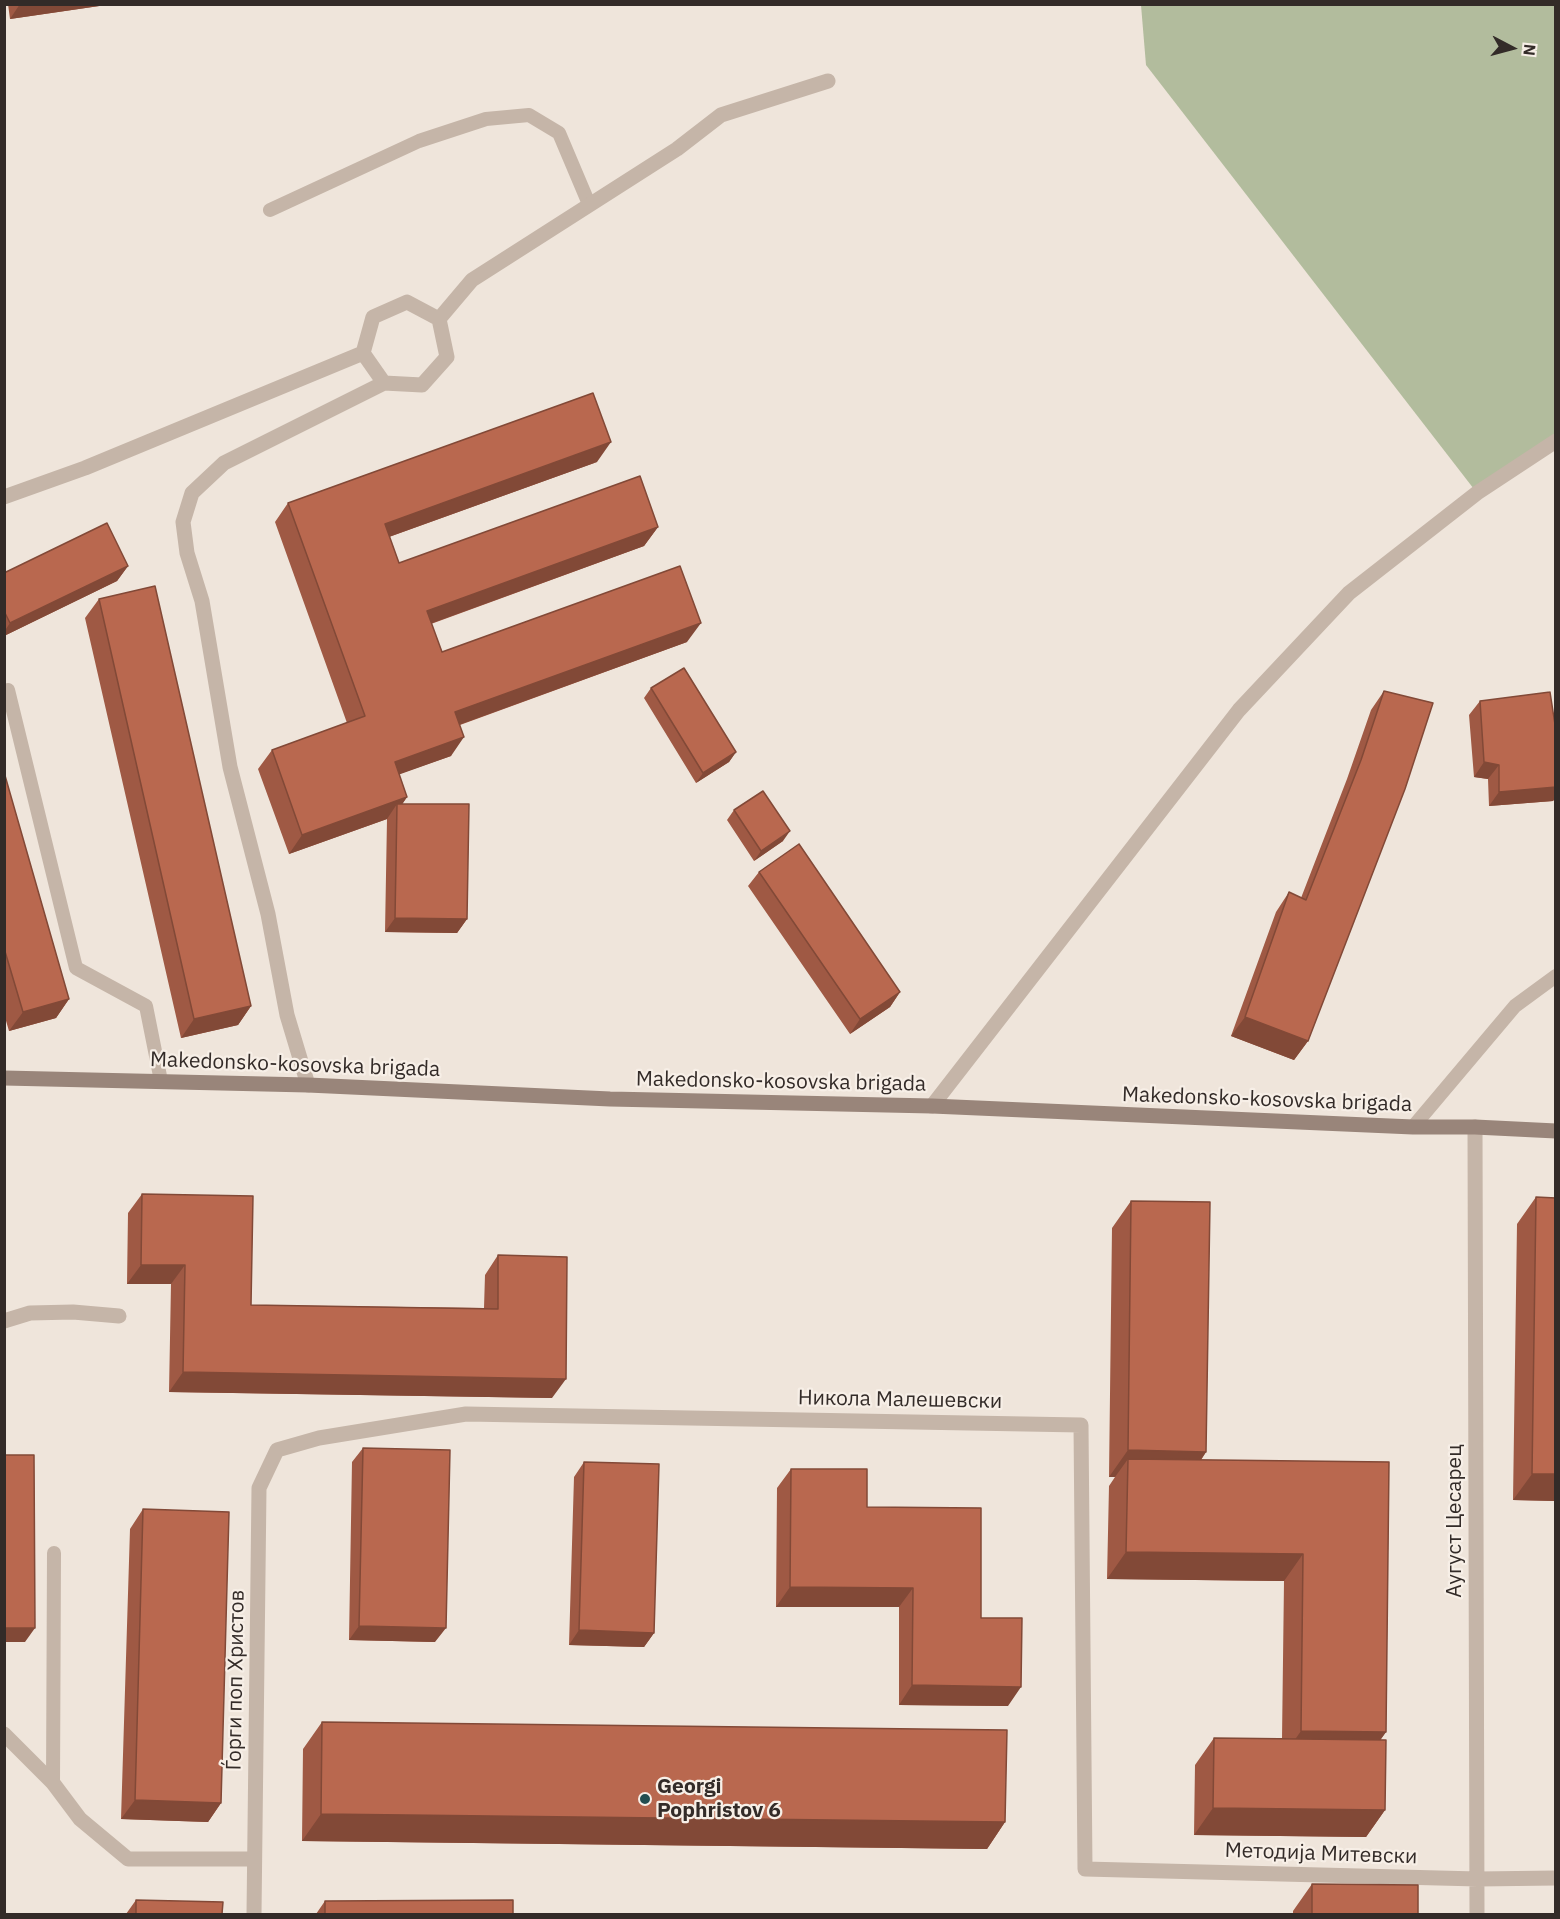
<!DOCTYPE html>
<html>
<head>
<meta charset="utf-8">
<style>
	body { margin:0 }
	#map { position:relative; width:1560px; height:1919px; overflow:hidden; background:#efe5db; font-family:"IBM Plex Sans",sans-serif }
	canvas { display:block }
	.frame { position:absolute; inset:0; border:6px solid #332b28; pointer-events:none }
	.north { position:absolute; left:1482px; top:18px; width:60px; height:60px; -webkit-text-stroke:4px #f7efe7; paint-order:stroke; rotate:96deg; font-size:16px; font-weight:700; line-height:24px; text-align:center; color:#332b28 }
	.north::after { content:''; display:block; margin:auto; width:21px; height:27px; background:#332b28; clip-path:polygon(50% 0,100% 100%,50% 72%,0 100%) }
</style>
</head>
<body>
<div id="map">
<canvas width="1560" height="1919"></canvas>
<div class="frame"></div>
<div class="north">N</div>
</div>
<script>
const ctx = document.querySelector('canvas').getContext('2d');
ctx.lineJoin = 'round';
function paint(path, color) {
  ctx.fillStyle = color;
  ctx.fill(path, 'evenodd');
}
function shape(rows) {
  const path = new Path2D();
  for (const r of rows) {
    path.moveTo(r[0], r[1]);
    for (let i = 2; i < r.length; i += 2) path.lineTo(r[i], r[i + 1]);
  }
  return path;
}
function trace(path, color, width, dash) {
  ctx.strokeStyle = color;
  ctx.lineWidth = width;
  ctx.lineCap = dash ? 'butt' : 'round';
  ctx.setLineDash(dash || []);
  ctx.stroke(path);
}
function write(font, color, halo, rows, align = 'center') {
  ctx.font = font + ' "IBM Plex Sans",sans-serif';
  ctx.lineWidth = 4.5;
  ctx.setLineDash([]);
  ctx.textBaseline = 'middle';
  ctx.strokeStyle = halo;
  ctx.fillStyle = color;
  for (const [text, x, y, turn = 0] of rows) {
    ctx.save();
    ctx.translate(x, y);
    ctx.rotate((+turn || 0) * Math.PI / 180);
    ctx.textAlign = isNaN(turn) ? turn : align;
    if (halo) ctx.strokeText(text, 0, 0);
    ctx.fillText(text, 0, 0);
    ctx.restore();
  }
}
const green = shape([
	[1141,5,1555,5,1555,441,1477,493,1146,65]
]);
const lane = shape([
	[270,210,419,141,486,119,529,115,559,133,589,204],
	[8,690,76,968,146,1006,161,1081],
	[1413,1127,1515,1006,1556,976],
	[53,1783,54,1553]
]);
const street = shape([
	[439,319,472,280,677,149,721,115,828,81],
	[4,497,85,468,363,353],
	[308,1085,287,1015,268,914,230,767,202,601,187,553,183,522,192,493,224,463,384,383,422,385,447,357,439,319,407,302,373,317,363,353,384,383],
	[932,1106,1239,710,1349,593,1477,493,1556,441],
	[1475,1127,1477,1914],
	[4,1321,30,1313,73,1312,119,1316],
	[4,1734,53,1783,80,1819,128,1859,254,1859],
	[254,1914,259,1488,277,1450,319,1438,466,1414,1081,1425,1085,1869,1478,1879,1556,1878]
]);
const secondary = shape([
	[4,1078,308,1085,610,1099,932,1106,1413,1127,1475,1127,1556,1131]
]);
const wall = shape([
	[8,4,113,4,10,19],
	[597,462,389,537,399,563,658,527,644,546,431,624,442,652,687,642,460,725,451,756,399,774,407,797,402,804,467,919,457,933,385,932,387,819,289,854,258,769,272,750,347,723,275,522,288,503],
	[128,566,117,581,4,636,4,573],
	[99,599,251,1006,238,1025,181,1038,85,618],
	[651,688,736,752,729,762,696,783,644,698],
	[1384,691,1308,1041,1294,1060,1231,1036,1276,912,1289,892,1301,898,1347,779,1371,710],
	[1480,701,1556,731,1556,797,1553,801,1489,806,1488,779,1474,777,1469,715],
	[4,772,69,999,56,1018,9,1031,4,1014],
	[734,810,783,841,754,861,727,820],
	[759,872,900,992,890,1007,850,1034,748,886],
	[142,1194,251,1305,484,1308,485,1275,498,1255,552,1398,169,1392,171,1284,127,1284,128,1213],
	[1536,1197,1556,1501,1513,1500,1517,1224],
	[1131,1201,1206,1452,1201,1460,1389,1462,1386,1732,1380,1740,1385,1810,1366,1837,1194,1835,1195,1765,1214,1738,1282,1739,1284,1581,1107,1579,1109,1486,1115,1477,1109,1477,1112,1228],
	[363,1448,435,1642,349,1640,352,1462],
	[584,1462,654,1633,644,1647,569,1645,574,1477],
	[791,1469,867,1507,981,1618,1008,1706,899,1705,899,1607,776,1607,777,1488],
	[143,1509,221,1803,208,1822,121,1819,130,1529],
	[322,1722,1005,1822,987,1849,302,1841,303,1749],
	[1312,1884,1418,1914,1293,1914,1293,1911],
	[136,1900,222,1914,126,1914],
	[325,1901,513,1914,316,1914]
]);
const shadedWall = shape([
	[20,4,113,4,10,19],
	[611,442,597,462,372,543,385,524],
	[658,527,644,546,413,630,427,611],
	[128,566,117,581,4,636,4,632,10,623],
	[701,623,687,642,442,731,455,712],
	[464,737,451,756,381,781,395,762],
	[736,752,729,762,696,783,703,773],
	[1484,762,1499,765,1488,779,1474,777],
	[1556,787,1556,797,1553,801,1489,806,1499,792],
	[407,797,397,812,397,804,387,819,289,854,302,835],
	[790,831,783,841,754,861,761,851],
	[395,918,467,919,457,933,385,932],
	[900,992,890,1007,850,1034,860,1019],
	[69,999,56,1018,9,1031,23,1012],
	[251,1006,238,1025,181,1038,194,1019],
	[1245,1017,1308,1041,1294,1060,1231,1036],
	[141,1265,185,1265,171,1284,127,1284],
	[183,1372,566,1379,552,1398,169,1392],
	[1128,1450,1206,1452,1188,1479,1128,1459,1115,1477,1109,1477],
	[1532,1474,1556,1474,1556,1501,1513,1500],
	[1126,1552,1303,1554,1284,1581,1107,1579],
	[790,1587,913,1588,899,1607,776,1607],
	[359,1626,446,1628,435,1642,349,1640],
	[4,1628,35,1628,25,1642,4,1642],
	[579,1630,654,1633,644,1647,569,1645],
	[912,1685,1021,1687,1008,1706,899,1705],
	[1301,1731,1386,1732,1367,1759,1282,1758],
	[135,1800,221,1803,208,1822,121,1819],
	[1213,1808,1385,1810,1366,1837,1194,1835],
	[321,1814,1005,1822,987,1849,302,1841]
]);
const building = shape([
	[593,393,611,442,385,524,399,563,640,476,658,527,427,611,442,652,680,566,701,623,455,712,464,737,395,762,407,797,302,835,272,750,365,716,288,503,593,393],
	[107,523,128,566,10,623,4,611,4,573,107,523],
	[155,586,251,1006,194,1019,99,599,155,586],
	[684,668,736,752,703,773,651,688,684,668],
	[1384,691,1433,703,1405,789,1308,1041,1245,1017,1289,892,1306,900,1361,760,1384,691],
	[1550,692,1556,731,1556,787,1499,792,1499,765,1484,762,1480,701,1550,692],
	[4,772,69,999,23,1012,4,948,4,772],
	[763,791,790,831,761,851,734,810,763,791],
	[397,804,469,804,467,919,395,918,397,804],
	[799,844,900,992,860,1019,759,872,799,844],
	[142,1194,253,1196,251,1305,498,1309,498,1255,567,1257,566,1379,183,1372,185,1265,141,1265,142,1194],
	[1536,1197,1556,1198,1556,1474,1532,1474,1536,1197],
	[1131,1201,1210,1202,1206,1452,1128,1450,1131,1201],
	[363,1448,450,1450,446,1628,359,1626,363,1448],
	[4,1455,34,1455,35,1628,4,1628,4,1455],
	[1128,1459,1389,1462,1386,1732,1301,1731,1303,1554,1126,1552,1128,1459],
	[584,1462,659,1464,654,1633,579,1630,584,1462],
	[791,1469,867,1469,867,1507,981,1508,981,1618,1022,1618,1021,1687,912,1685,913,1588,790,1587,791,1469],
	[143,1509,229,1512,221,1803,135,1800,143,1509],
	[322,1722,1007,1730,1005,1822,321,1814,322,1722],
	[1214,1738,1386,1740,1385,1810,1213,1808,1214,1738],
	[1312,1884,1418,1885,1418,1914,1312,1914,1312,1884],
	[136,1900,223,1902,222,1914,136,1914,136,1900],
	[513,1900,513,1914,325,1914,325,1901,513,1900]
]);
const markers = [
	[645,1799,6,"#224d50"]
];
const streetNames = [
	["Makedonsko-kosovska brigada",295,1065,2],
	["Makedonsko-kosovska brigada",781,1082,1],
	["Makedonsko-kosovska brigada",1267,1100,2],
	["Никола Малешевски",900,1400,1],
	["Аугуст Цесарец",1455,1521,-90],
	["Ѓорги поп Христов",236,1680,-89],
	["Методија Митевски",1321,1854,2]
];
const poiNames = [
	["Georgi",657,1787],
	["Pophristov 6",657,1811]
];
paint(green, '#b2bc9d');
trace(lane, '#c5b5a8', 14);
trace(street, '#c5b5a8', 15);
trace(secondary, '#99857a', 15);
paint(wall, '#9f5944');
paint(shadedWall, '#824937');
paint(building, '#b9684f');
trace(building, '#824937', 1.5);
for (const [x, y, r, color] of markers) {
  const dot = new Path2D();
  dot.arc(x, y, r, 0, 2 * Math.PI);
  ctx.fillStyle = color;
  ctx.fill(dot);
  trace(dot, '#f7efe7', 2);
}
write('21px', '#332b28', '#f7efe7', streetNames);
write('bold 21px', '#332b28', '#f7efe7', poiNames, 'left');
</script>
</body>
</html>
